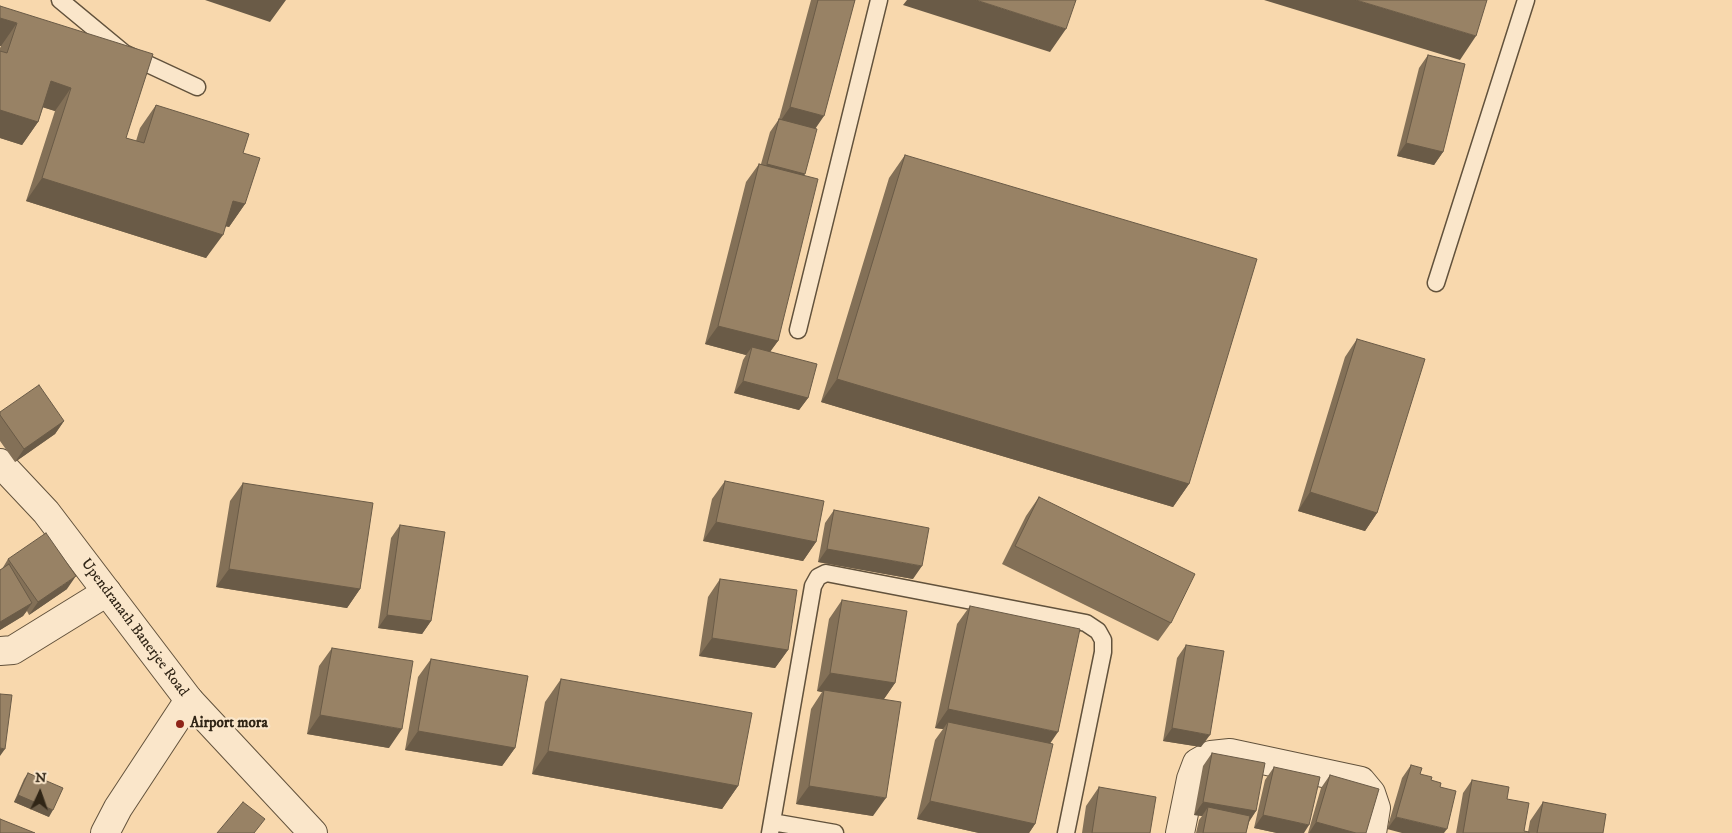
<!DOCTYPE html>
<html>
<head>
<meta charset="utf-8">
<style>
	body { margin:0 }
	#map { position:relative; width:1732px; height:833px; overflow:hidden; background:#f8d8ad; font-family:"IM FELL DW Pica",serif }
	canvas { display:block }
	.north { position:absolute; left:15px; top:768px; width:50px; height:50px; -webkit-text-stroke:4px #fae6ca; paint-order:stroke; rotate:3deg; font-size:14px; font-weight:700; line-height:20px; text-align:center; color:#302516 }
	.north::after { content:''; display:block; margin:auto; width:18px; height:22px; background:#302516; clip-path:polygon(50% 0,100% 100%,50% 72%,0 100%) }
</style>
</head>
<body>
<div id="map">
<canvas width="1732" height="833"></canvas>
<div class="north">N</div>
</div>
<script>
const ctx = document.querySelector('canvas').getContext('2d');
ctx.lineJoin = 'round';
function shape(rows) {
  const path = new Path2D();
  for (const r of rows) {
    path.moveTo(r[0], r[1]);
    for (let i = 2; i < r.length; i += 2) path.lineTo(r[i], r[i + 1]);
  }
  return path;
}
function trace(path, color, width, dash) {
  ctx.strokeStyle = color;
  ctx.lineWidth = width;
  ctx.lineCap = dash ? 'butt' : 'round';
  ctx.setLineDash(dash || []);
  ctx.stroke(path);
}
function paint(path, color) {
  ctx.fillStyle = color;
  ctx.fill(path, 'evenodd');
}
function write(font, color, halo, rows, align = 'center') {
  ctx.font = font + ' "IM FELL DW Pica",serif';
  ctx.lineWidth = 4.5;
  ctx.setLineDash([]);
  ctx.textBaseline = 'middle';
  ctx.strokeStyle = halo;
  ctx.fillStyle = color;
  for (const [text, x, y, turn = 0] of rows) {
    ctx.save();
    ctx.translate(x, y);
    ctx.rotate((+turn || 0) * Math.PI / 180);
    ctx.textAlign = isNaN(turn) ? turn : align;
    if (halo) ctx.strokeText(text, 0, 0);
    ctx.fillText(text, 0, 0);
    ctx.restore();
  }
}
const service = shape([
	[60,0,124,53,197,87],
	[1436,283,1526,0],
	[798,330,879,0],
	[772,822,835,833],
	[770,833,813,586,818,577,826,573,1086,623,1098,631,1103,640,1103,652,1066,833]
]);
const minor = shape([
	[0,651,13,650,107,592],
	[105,833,118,808,189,700],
	[1180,833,1191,779,1197,763,1211,755,1230,753,1361,781,1371,793,1376,808,1372,833]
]);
const tertiary = shape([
	[0,463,46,512,189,700,313,833]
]);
const wall = shape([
	[811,0,855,0,815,129,804,175,778,341,770,351,808,398,799,410,734,393,743,360,746,355,705,344,746,182,759,164,761,164,770,132,779,119],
	[0,6,126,138,136,141,140,128,156,105,243,153,245,204,229,227,225,226,206,258,26,201,55,111,43,107,38,122,22,145,0,138,0,48,1,46],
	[1428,55,1443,152,1434,165,1397,156,1419,68],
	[905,155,1189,484,1173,507,821,402,889,178],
	[1357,339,1377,513,1365,531,1298,511,1345,357],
	[0,412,64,421,55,434,15,462,0,441],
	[725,481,816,542,803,561,703,541,712,499],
	[243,483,360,589,347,608,216,587,230,501],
	[1039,497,1171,623,1158,641,1002,564,1026,516],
	[834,510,913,579,818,562,825,523],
	[400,525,431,621,422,634,378,628,391,538],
	[8,559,67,589,29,615,27,611,23,616,0,630,0,570,2,569],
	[720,579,788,650,775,668,699,656,708,597],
	[842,600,895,683,883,700,873,816,796,804,811,709,822,692,817,691,829,619],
	[970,606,1050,744,1035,824,1029,833,979,833,917,819,935,740,943,729,935,728,957,624],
	[1186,645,1201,747,1163,741,1177,658],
	[332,648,389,748,307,734,319,666],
	[431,659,515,748,502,766,405,750,418,677],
	[561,679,738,786,722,809,532,774,545,702],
	[1212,753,1256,811,1249,822,1246,833,1196,833,1199,820,1202,816,1194,815,1203,766],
	[1411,765,1420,774,1431,780,1387,829,1402,778],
	[1274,767,1304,833,1277,833,1254,828,1265,780],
	[28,773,49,817,14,802,24,779],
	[1330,775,1366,833,1308,833,1321,788],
	[1472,780,1507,799,1524,831,1528,832,1530,821,1543,802,1603,833,1456,833,1463,793],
	[1099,787,1150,833,1082,833,1086,806]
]);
const shadedWall = shape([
	[205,0,286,0,270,22],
	[907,0,976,0,1066,29,1050,52,903,5],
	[1264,0,1356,0,1476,36,1460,60],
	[0,18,17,23,1,46,0,46],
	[51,81,71,88,55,111,35,105],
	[790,107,824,116,811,135,777,126],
	[0,110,38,122,22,145,0,138],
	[1406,143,1443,152,1434,165,1397,156],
	[767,164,805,174,796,186,758,176],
	[42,178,223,235,206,258,26,201],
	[233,201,245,204,229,227,217,224],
	[718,326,778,341,765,359,752,347,746,355,705,344],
	[837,379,1189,484,1173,507,821,402],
	[743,381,808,398,799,410,734,393],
	[64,421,55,434,15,462,24,449],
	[1310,492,1377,513,1365,531,1298,511],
	[716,522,816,542,803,561,703,541],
	[827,549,922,566,913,579,818,562],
	[229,569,360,589,347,608,216,587],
	[76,576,67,589,29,615,38,602],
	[32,603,23,616,0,630,0,622],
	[387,615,431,621,422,634,378,628],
	[712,638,788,650,775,668,699,656],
	[830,673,895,683,882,702,824,690,822,692,817,691],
	[948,709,1058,732,1045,751,948,722,943,729,935,728],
	[320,715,402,729,389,748,307,734],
	[1172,728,1210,735,1201,747,1163,741],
	[418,731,515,748,502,766,405,750],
	[0,748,5,749,0,756],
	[548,751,738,786,722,809,532,774],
	[809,786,886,798,873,816,796,804],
	[18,795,53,810,49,817,14,802],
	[930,801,1035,824,1029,833,979,833,917,819],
	[1203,802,1256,811,1247,824,1208,807,1202,816,1194,815],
	[1263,815,1309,825,1304,833,1277,833,1254,828],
	[1396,817,1447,829,1444,833,1402,833,1387,829],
	[1316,822,1356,833,1309,833]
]);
const building = shape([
	[818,0,855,0,824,116,790,107,818,0],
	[976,0,1076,0,1066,29,976,0],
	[1356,0,1487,0,1476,36,1356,0],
	[0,6,153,54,126,138,144,143,156,105,249,134,243,153,260,158,245,204,233,201,223,235,42,178,71,88,51,81,38,122,0,110,0,51,7,53,17,23,0,18,0,6],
	[1428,55,1465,64,1443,152,1406,143,1428,55],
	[779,119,817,129,805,174,767,164,779,119],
	[905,155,1257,259,1189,484,837,379,905,155],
	[759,164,818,179,778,341,718,326,759,164],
	[1357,339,1425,359,1377,513,1310,492,1357,339],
	[752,347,817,364,808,398,743,381,752,347],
	[39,385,64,421,24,449,0,415,0,412,39,385],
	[725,481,824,501,816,542,716,522,725,481],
	[243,483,373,503,360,589,229,569,243,483],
	[1039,497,1195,574,1171,623,1015,546,1039,497],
	[834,510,929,528,922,566,827,549,834,510],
	[400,525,445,532,431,621,387,615,400,525],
	[46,533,76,576,38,602,8,559,46,533],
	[9,564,32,603,0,622,0,570,9,564],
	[720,579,797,590,788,650,712,638,720,579],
	[842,600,907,611,895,683,830,673,842,600],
	[970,606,1080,629,1058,732,948,709,970,606],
	[1186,645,1224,651,1210,735,1172,728,1186,645],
	[332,648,413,661,402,729,320,715,332,648],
	[431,659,528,676,515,748,418,731,431,659],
	[561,679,752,713,738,786,548,751,561,679],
	[824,690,901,702,886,798,809,786,824,690],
	[0,694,12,695,5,749,0,748,0,694],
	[948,722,1053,744,1035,824,930,801,948,722],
	[1212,753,1265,763,1256,811,1203,802,1212,753],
	[1411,765,1422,768,1420,774,1432,777,1431,780,1441,783,1440,787,1456,791,1447,829,1396,817,1411,765],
	[1274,767,1320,777,1309,825,1263,815,1274,767],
	[28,773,63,788,53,810,18,795,28,773],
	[1330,775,1379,789,1366,833,1356,833,1316,822,1330,775],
	[1472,780,1509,787,1507,799,1529,803,1524,831,1529,832,1529,833,1463,833,1472,780],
	[1099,787,1156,797,1150,833,1092,833,1099,787],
	[243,802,265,819,254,833,217,833,243,802],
	[1543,802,1606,814,1603,833,1537,833,1543,802],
	[1208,807,1250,816,1246,833,1203,833,1208,807],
	[0,819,35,833,0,833,0,819]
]);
const markers = [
	[180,724,5,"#8f2418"]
];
const streetNames = [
	["Upendranath Banerjee Road",134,628,53]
];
const poiNames = [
	["Airport mora",190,724]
];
trace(service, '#62523c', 19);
trace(minor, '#62523c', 30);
trace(tertiary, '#62523c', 30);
trace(service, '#fae6ca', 16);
trace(minor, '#fae6ca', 28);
trace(tertiary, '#fae6ca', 28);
paint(wall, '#837057');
paint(shadedWall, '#6a5b47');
paint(building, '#988265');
trace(building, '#6a5b47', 1);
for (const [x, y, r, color] of markers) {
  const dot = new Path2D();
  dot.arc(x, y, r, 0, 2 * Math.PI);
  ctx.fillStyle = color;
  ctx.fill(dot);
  trace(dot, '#fae6ca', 2);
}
write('15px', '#302516', '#fae6ca', streetNames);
write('bold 15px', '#302516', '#fae6ca', poiNames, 'left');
</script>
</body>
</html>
